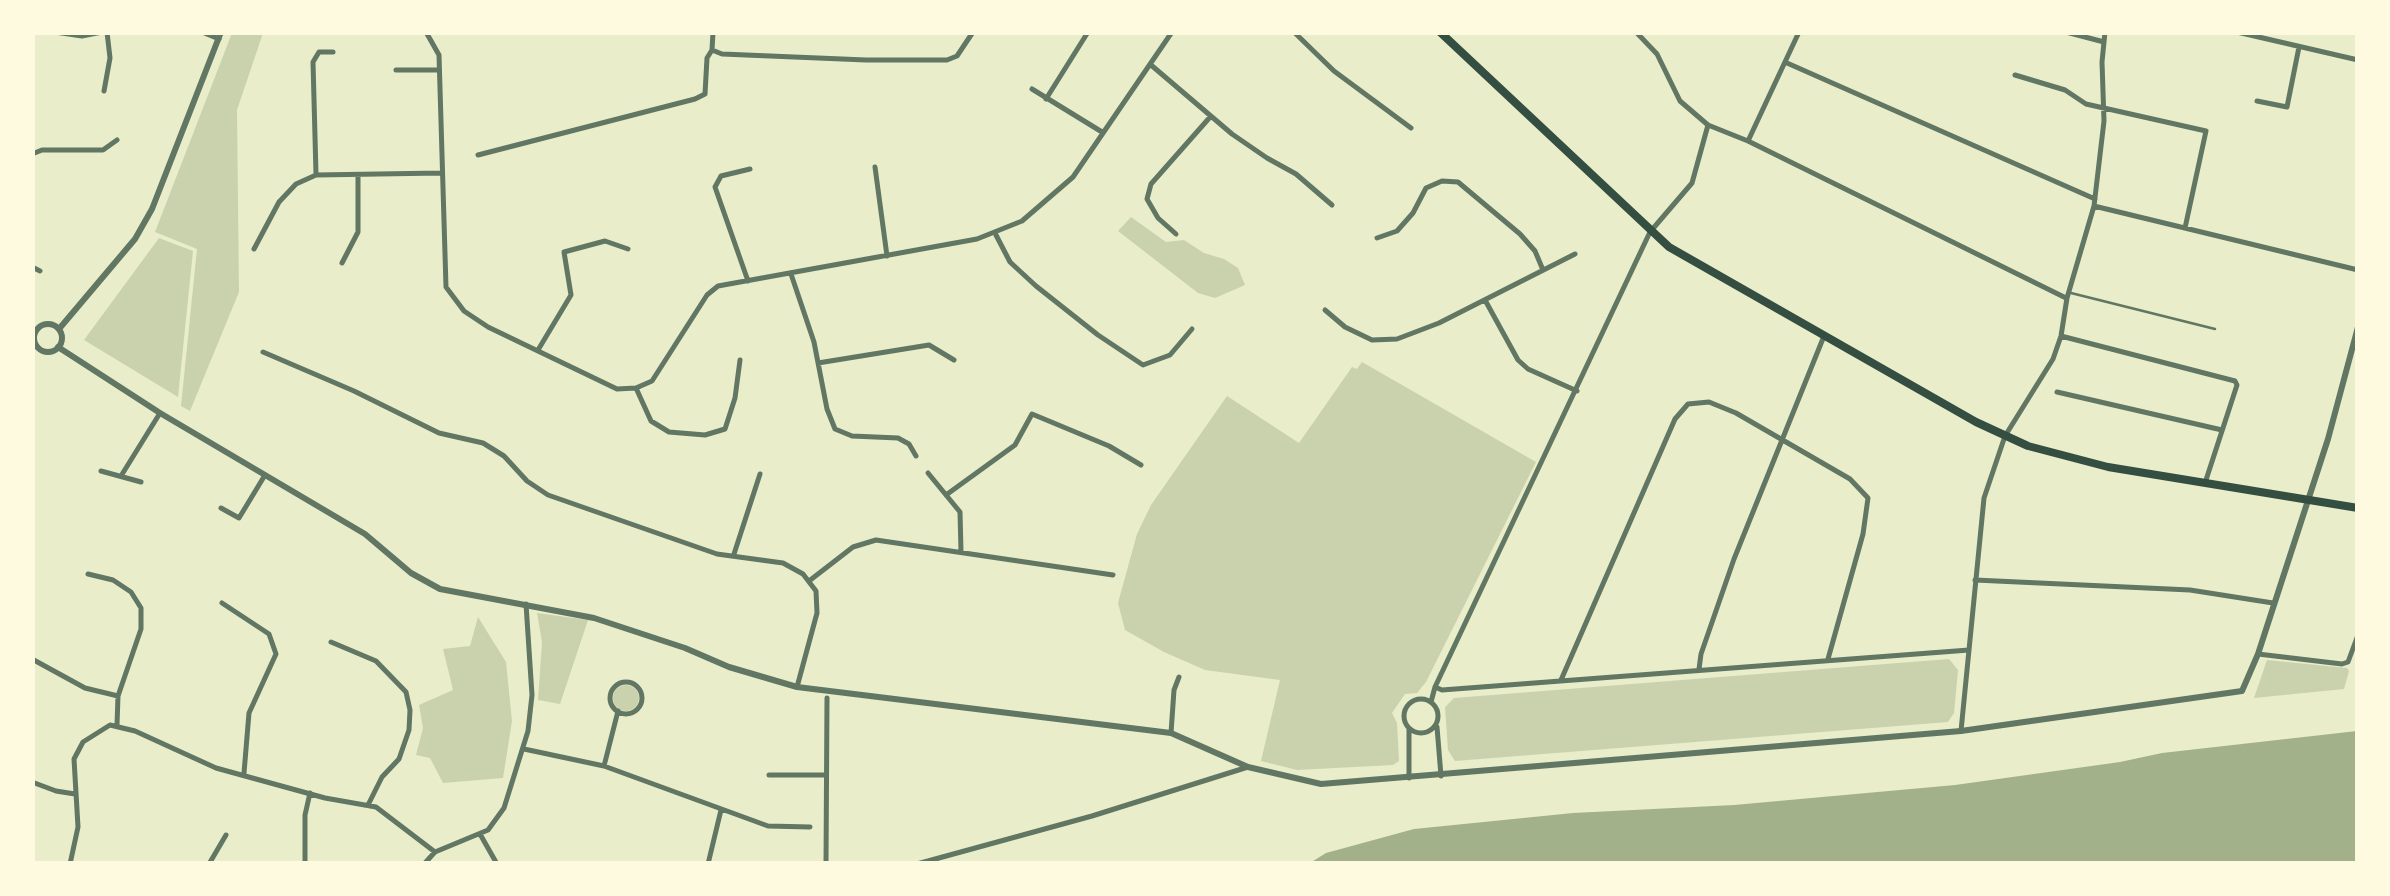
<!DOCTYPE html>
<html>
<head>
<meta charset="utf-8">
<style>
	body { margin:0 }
	#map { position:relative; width:2390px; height:896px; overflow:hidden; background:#e9edc9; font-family:Quicksand,sans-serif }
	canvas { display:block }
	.frame { position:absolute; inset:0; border:35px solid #fefae0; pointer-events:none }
</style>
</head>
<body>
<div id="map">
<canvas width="2390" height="896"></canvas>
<div class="frame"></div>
</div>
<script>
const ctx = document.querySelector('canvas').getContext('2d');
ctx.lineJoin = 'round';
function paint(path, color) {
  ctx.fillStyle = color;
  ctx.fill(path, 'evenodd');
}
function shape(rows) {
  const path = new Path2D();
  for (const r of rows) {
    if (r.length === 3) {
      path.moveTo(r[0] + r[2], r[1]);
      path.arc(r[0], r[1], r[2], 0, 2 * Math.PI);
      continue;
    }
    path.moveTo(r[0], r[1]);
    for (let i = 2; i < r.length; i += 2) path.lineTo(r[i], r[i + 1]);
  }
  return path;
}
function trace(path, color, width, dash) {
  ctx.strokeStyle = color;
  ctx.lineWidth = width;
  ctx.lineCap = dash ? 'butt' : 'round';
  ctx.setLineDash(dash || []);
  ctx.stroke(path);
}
const green = shape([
	[232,33,263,33,237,110,239,292,190,411,181,406,197,249,155,232],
	[1131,217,1166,242,1184,240,1204,253,1224,259,1238,268,1245,285,1215,298,1198,293,1118,231],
	[159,238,193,251,178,397,84,340],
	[1362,362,1536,462,1426,682,1417,693,1405,694,1392,713,1397,723,1399,761,1393,765,1297,770,1261,761,1280,680,1205,670,1164,652,1125,630,1118,603,1137,534,1151,505,1227,396,1299,443,1352,367,1357,369],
	[537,613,588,620,560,704,538,700,542,642],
	[478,617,506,662,512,721,503,778,443,783,430,758,416,755,423,728,419,705,453,690,443,649,470,646],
	[1949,659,1958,670,1954,713,1948,722,1455,761,1448,750,1445,707,1454,698],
	[2267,660,2347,668,2349,671,2344,689,2254,698],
	[626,698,13]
]);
const water = shape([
	[2357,731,2357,863,1310,863,1326,853,1414,829,1573,813,1734,805,1955,785,2120,762,2162,753]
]);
const service = shape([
	[2071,293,2215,329]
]);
const minor = shape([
	[55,32,82,36,102,32],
	[202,32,219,39],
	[426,32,439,55,446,287,464,311,488,327,617,389,636,388,652,381,707,295,718,286,977,239,1022,221,1073,177,1172,32],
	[1294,32,1334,71,1411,128],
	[1636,32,1657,54,1680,101,1708,125,1748,141,2066,298],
	[2066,32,2104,42],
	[2237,32,2358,60],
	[712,50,722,54,866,60,947,60,957,56,973,32],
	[1787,63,2095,199],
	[1151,65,1232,134,1267,158,1296,174,1332,205],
	[396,70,438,70],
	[2015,75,2065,90,2086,104,2206,131,2185,228],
	[1032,89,1102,132],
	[104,91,110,58,107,32],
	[1046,99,1088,32],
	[2257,101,2287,107,2299,47],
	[1748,141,1799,32],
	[32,154,42,150,103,150,117,140],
	[478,155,695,99,705,94,707,58,712,50,713,32],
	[875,167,887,256],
	[316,174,313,62,319,52,333,52],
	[2094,206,2358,270],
	[1176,234,1158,218,1147,199,1151,184,1211,116],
	[996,235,1010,262,1036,286,1098,335,1143,365,1170,355,1192,329],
	[1377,238,1397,231,1413,213,1426,188,1442,181,1458,182,1520,234,1535,251,1543,270],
	[254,249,279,202,296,184,316,175,441,173],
	[342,263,358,232,358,176],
	[32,267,40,271],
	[791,274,814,342,827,409,835,429,852,436,898,438,909,444,916,456],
	[748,281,715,187,721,176,750,169],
	[1485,300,1518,360,1528,369,1577,391],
	[1325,310,1345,327,1372,340,1397,339,1439,323,1575,254],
	[2061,336,2235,381,2237,385,2205,483],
	[538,350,571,295,564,252,605,241,628,249],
	[263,352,354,391,439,433,483,443,504,456,527,481,548,495,717,554,783,563,803,574,816,591,817,613,797,687],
	[818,363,929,345,954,360],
	[636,388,651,421,669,432,705,435,725,429,735,398,740,360],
	[2057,392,2222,430],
	[101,471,141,482],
	[928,473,960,512,961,551],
	[121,476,160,413],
	[946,495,1015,445,1032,414,1109,446,1141,465],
	[221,508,239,518,265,475],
	[734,554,760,474],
	[88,574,113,580,131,592,141,608,141,629,118,696,117,725],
	[1975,580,2190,590,2273,603],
	[809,581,853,547,876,540,1113,575],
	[222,603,269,634,276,654,249,713,244,773],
	[331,642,376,661,406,692,410,710,409,730,399,759,382,777,368,805],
	[2258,654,2342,664,2348,662,2358,635],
	[32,659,85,688,118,696],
	[1699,669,1701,654,1734,559,1824,336],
	[1561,680,1675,419,1688,404,1709,402,1736,413,1850,479,1868,498,1863,534,1828,659],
	[626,698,16],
	[1435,687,1442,690,1969,650],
	[1421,716,17],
	[1431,702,1435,687,1650,232,1692,183,1708,125],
	[1437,727,1441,776],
	[1409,729,1409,778],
	[1961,731,1984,498,2005,436,2053,359,2061,336,2067,298,2094,206,2104,121,2102,62,2105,32],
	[1171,733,1174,690,1179,677],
	[524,749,604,766,768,826,810,827],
	[604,766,618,711],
	[769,775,826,775],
	[32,782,56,791,75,794],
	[480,834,497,864],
	[70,864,78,827,74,759,83,742,110,725,135,731,216,768,325,798,376,807,435,852],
	[209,864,226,835],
	[305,864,305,815,310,793],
	[424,864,435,852,488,830,504,808,528,731,532,695,526,604],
	[708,864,721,810],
	[826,864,827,698],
	[917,864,1092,816,1248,767]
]);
const tertiary = shape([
	[48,338,14],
	[59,329,135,239,152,209,221,32],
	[58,347,160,413,365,534,411,573,440,589,594,618,685,648,729,667,797,687,1171,733,1248,767,1321,784,1961,731,2242,691,2258,654,2328,439,2358,327]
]);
const secondary = shape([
	[1440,32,1669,247,1976,422,2028,446,2108,467,2358,508]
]);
paint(green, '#cad2ad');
paint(water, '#a3b18a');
trace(service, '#617663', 2.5);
trace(minor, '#617663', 5);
trace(tertiary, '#617663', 6);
trace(secondary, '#344e41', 8);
</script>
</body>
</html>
